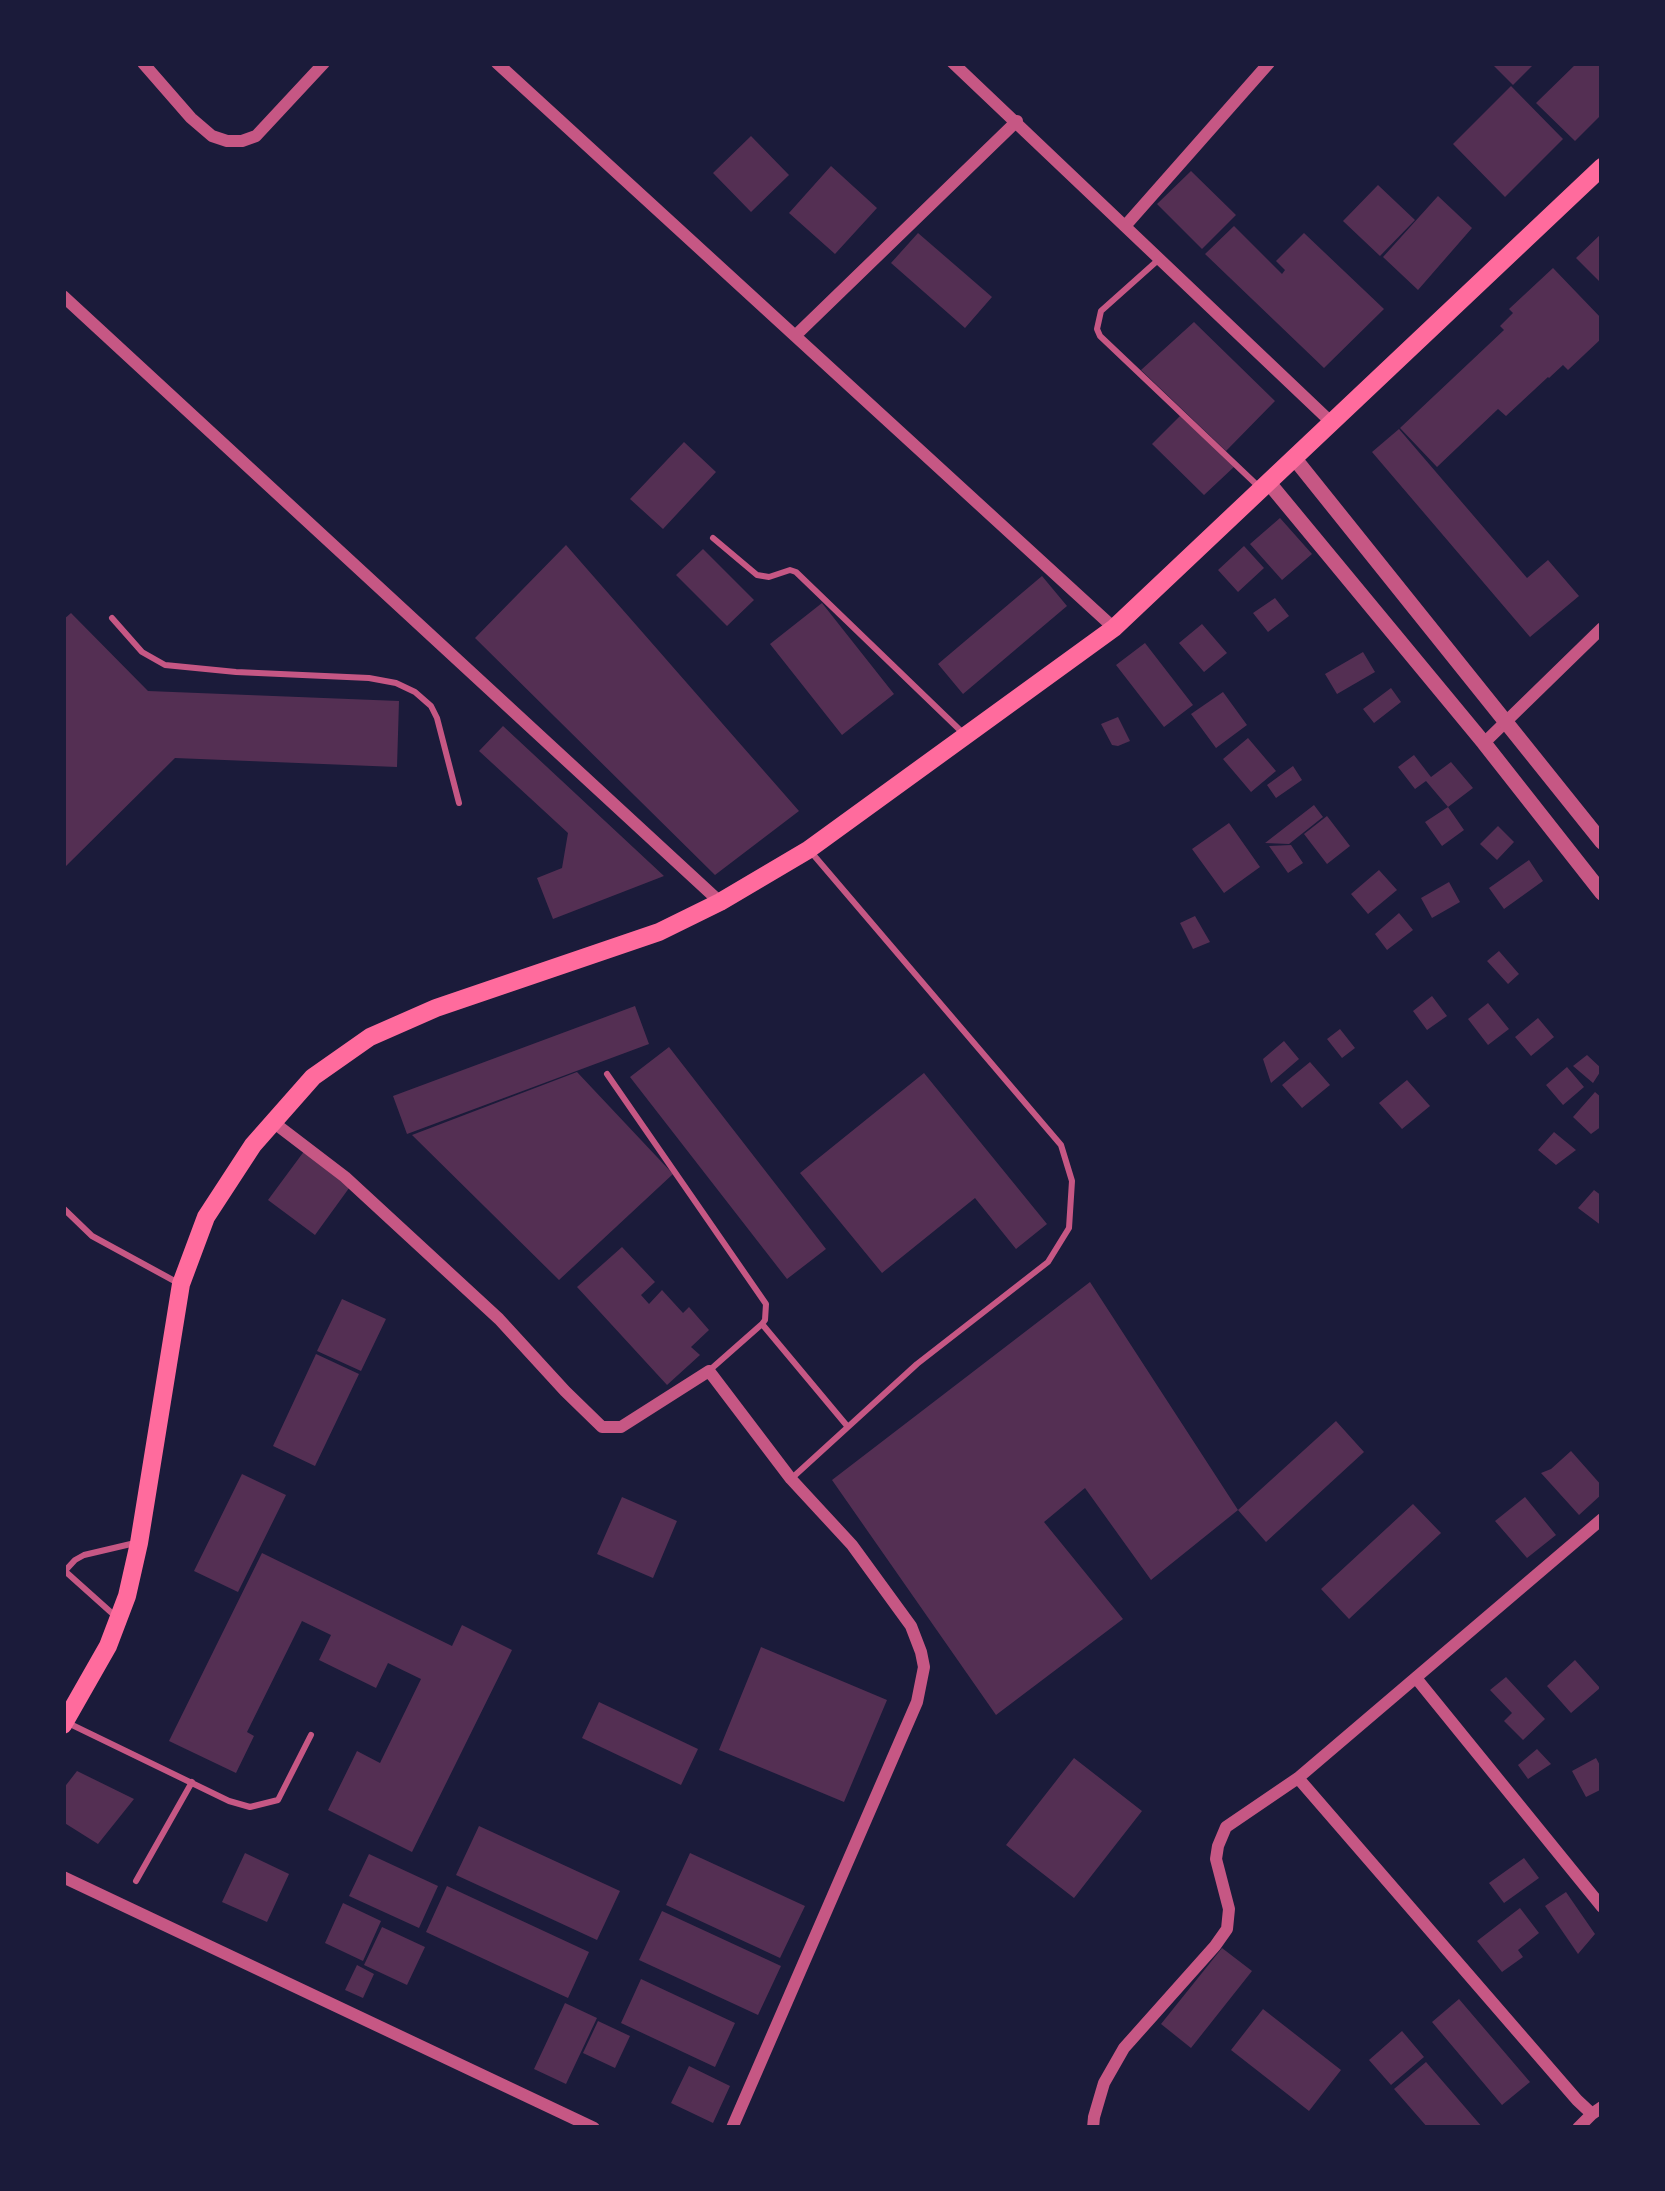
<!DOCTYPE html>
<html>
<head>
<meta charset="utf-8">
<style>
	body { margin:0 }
	#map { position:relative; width:1665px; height:2191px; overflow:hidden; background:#1b1b3a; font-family:Inter,sans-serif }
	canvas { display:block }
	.frame { position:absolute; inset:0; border:66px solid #1b1b3a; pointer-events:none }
</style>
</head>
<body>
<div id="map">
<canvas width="1665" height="2191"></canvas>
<div class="frame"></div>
</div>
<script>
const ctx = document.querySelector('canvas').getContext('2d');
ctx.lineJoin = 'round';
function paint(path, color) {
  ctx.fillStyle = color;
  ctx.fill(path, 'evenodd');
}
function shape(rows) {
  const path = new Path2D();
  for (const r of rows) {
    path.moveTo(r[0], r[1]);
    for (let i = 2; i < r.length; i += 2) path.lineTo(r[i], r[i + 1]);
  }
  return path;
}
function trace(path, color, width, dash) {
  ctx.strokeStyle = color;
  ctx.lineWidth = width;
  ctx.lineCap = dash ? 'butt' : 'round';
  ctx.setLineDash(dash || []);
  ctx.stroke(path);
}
const building = shape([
	[1491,63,1535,63,1513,85],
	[1577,63,1602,63,1602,114,1575,141,1536,103],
	[1511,86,1563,139,1505,197,1453,144],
	[751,136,789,175,751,212,713,173],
	[831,166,877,208,835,254,789,213],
	[1191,171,1236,215,1202,249,1157,204],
	[1378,185,1415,220,1380,256,1343,221],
	[1438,196,1472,228,1418,290,1383,257],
	[1234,226,1282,274,1285,270,1276,261,1304,233,1384,309,1324,368,1205,254],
	[918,233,992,297,965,328,891,263],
	[1602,233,1602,284,1576,258],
	[1553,268,1602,319,1602,338,1568,370,1563,365,1549,378,1548,377,1506,416,1498,409,1437,467,1400,428,1504,330,1500,326,1513,313,1509,309],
	[1194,322,1275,401,1226,451,1141,370],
	[1180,416,1235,466,1204,495,1152,444],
	[1399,429,1527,578,1548,560,1579,596,1530,637,1372,452],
	[684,442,716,472,663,529,630,499],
	[1280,518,1312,554,1282,580,1250,544],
	[566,545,799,811,715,875,475,638],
	[1244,546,1264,568,1238,592,1218,570],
	[703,549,754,600,727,626,676,575],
	[1042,576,1067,606,963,694,938,664],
	[1275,598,1289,616,1268,632,1253,613],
	[822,603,894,694,842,735,770,644],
	[71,613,148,691,399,701,397,767,175,758,63,869,63,620],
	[1202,624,1227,653,1204,672,1179,643],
	[1145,643,1193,705,1164,727,1116,665],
	[1363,652,1375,672,1337,694,1325,674],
	[1391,688,1401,702,1374,723,1363,709],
	[1223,692,1247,725,1216,748,1191,714],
	[1118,717,1130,741,1118,746,1112,745,1101,724],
	[503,726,664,876,553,919,537,878,562,868,568,833,479,751],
	[1248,738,1276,771,1251,792,1223,759],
	[1414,755,1431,777,1451,762,1473,788,1448,807,1426,781,1415,789,1398,767],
	[1293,766,1302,780,1276,798,1267,785],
	[1314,805,1323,817,1289,844,1265,843],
	[1448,807,1464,830,1442,846,1425,822],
	[1327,816,1350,846,1327,864,1304,834],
	[1229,823,1260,867,1224,893,1192,849],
	[1498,826,1514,842,1497,860,1480,844],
	[1291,845,1303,863,1288,873,1269,846],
	[1529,860,1543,881,1504,909,1489,888],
	[1379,870,1397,890,1368,914,1351,894],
	[1449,882,1460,902,1432,918,1421,898],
	[1399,913,1413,930,1387,950,1375,934],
	[1195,916,1210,942,1193,949,1180,923],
	[1499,951,1519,974,1508,984,1487,961],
	[1432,996,1447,1016,1427,1030,1413,1011],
	[1488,1003,1509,1029,1488,1045,1468,1019],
	[635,1006,649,1044,407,1134,393,1096],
	[1538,1018,1554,1037,1531,1056,1515,1037],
	[1340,1029,1355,1048,1342,1058,1327,1039],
	[1284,1041,1299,1059,1271,1083,1263,1059],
	[669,1047,826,1249,787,1279,630,1077],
	[1587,1055,1602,1069,1593,1083,1573,1066],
	[1310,1062,1330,1085,1302,1108,1282,1085],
	[1567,1067,1584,1087,1563,1105,1546,1085],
	[577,1072,673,1174,559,1280,412,1135],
	[924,1073,1047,1224,1016,1249,975,1198,882,1273,800,1173],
	[1407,1080,1430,1106,1402,1129,1379,1103],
	[1595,1092,1602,1098,1602,1126,1591,1134,1573,1117],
	[1554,1132,1576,1150,1556,1165,1538,1150],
	[305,1150,352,1184,315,1235,268,1200],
	[1594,1190,1602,1196,1602,1226,1578,1208],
	[622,1247,655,1282,641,1295,649,1304,662,1290,683,1313,689,1307,709,1330,691,1347,700,1355,667,1385,577,1287],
	[1090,1282,1238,1510,1151,1580,1085,1488,1044,1522,1123,1619,996,1715,832,1480],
	[342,1299,386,1319,361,1371,317,1351],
	[316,1354,359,1374,315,1466,273,1446],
	[1336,1421,1364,1452,1266,1542,1238,1510],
	[1571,1451,1602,1486,1602,1494,1579,1515,1541,1473,1551,1469],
	[242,1474,286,1495,238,1592,194,1571],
	[622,1497,677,1521,653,1578,597,1554],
	[1525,1497,1556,1535,1527,1558,1495,1521],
	[1413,1504,1441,1533,1349,1619,1321,1589],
	[262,1553,452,1646,462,1625,512,1650,412,1852,328,1810,357,1751,380,1763,421,1679,388,1663,376,1688,319,1660,331,1635,302,1621,247,1732,254,1736,236,1773,169,1741],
	[761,1647,887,1700,844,1802,719,1750],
	[1575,1660,1600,1688,1571,1713,1547,1686],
	[1506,1677,1545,1719,1523,1740,1504,1721,1512,1713,1490,1690],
	[599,1702,698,1749,681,1785,582,1738],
	[1537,1749,1551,1764,1528,1779,1518,1765],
	[1074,1758,1142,1811,1074,1898,1006,1845],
	[1596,1758,1602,1769,1602,1789,1586,1797,1572,1771],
	[77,1771,134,1799,98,1844,63,1822,63,1789],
	[479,1826,620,1891,597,1940,456,1875],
	[245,1853,289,1874,267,1922,222,1902],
	[690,1853,805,1906,780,1958,666,1905],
	[369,1854,438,1886,419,1928,349,1896],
	[1524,1858,1539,1878,1504,1903,1489,1883],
	[447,1886,589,1952,568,1998,426,1932],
	[1566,1892,1595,1934,1578,1954,1545,1906],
	[343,1903,381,1921,363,1961,325,1943],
	[1520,1908,1539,1933,1518,1950,1523,1957,1502,1972,1477,1941],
	[662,1911,781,1966,758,2015,639,1960],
	[382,1927,425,1947,407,1985,364,1965],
	[1222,1948,1252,1971,1191,2048,1161,2024],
	[357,1965,374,1974,363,1998,345,1990],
	[641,1979,735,2023,715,2067,621,2023],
	[1459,1999,1530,2082,1502,2105,1432,2022],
	[565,2003,597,2018,566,2084,534,2069],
	[1263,2009,1341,2070,1309,2111,1231,2050],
	[598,2021,630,2036,615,2068,583,2053],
	[1402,2031,1424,2057,1391,2085,1369,2060],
	[1426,2062,1483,2128,1428,2128,1394,2089],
	[689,2066,730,2086,713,2123,671,2103]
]);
const service = shape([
	[1157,261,1101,311,1097,329,1100,336,1257,485],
	[713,538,757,575,769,577,790,570,796,572,964,734],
	[112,618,142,652,165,665,236,672,369,678,396,683,415,692,431,706,437,718,459,803],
	[607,1074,766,1304,765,1320,762,1324,711,1369],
	[63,1208,92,1236,180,1284],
	[762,1324,848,1427],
	[792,1478,917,1364,1048,1262,1069,1228,1072,1181,1061,1145,811,852],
	[66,1572,114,1615],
	[63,1573,75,1560,84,1555,135,1543],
	[68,1723,229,1801,250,1807,278,1800,311,1735],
	[136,1881,192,1782]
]);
const minor = shape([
	[143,63,191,118,212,136,227,141,242,141,256,136,324,63],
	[497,63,1114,628],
	[953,63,1332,423],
	[1126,225,1269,63],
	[63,296,720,902],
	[795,336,1017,121],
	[1484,743,1602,628],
	[273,1122,345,1177,499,1319,565,1391,602,1427,621,1427,709,1371,791,1479,852,1545,911,1626,921,1652,924,1667,917,1702,732,2128],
	[1416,1678,1602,1907],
	[1298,1778,1577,2100,1592,2114,1602,2107],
	[63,1877,594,2128],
	[1093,2128,1094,2117,1104,2083,1124,2048,1215,1946,1227,1929,1229,1909,1216,1859,1218,1846,1226,1827,1298,1778,1602,1519],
	[1578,2128,1592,2114]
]);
const tertiary = shape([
	[1295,459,1602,842],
	[1269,483,1484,743,1602,893]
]);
const primary = shape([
	[63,1725,108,1646,127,1596,139,1543,181,1284,206,1217,253,1145,313,1077,370,1037,436,1008,659,932,720,902,808,850,1114,628,1602,167]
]);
paint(building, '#542f53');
trace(service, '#c65784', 6);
trace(minor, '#c65784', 12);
trace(tertiary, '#c65784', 15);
trace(primary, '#ff6b9d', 18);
</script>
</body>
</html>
